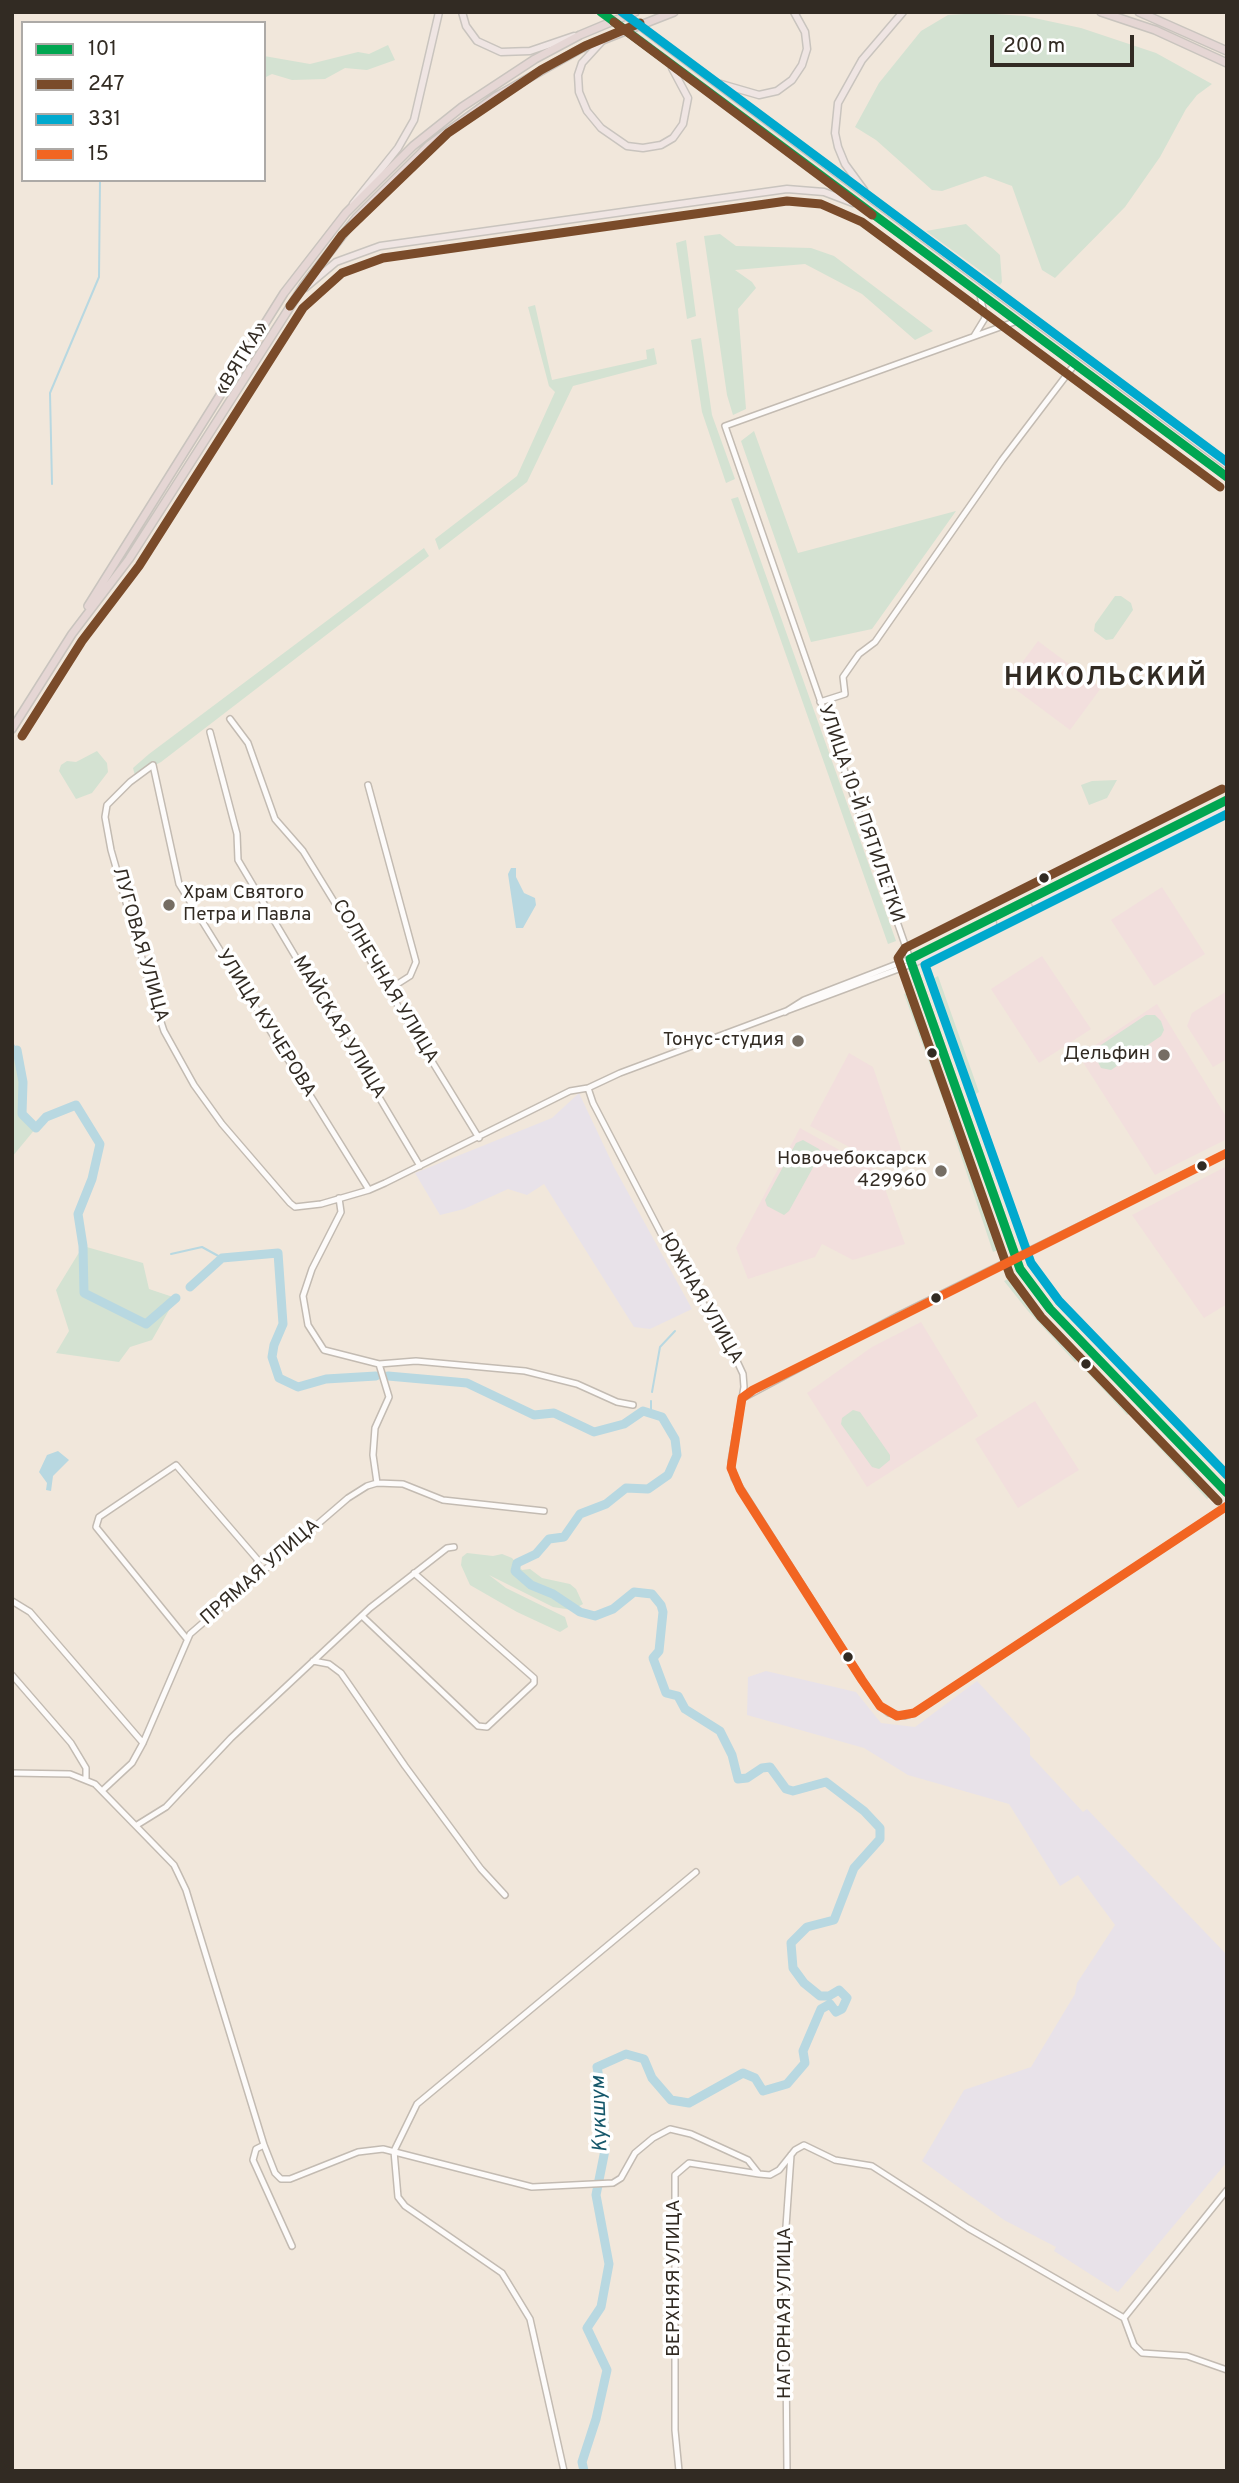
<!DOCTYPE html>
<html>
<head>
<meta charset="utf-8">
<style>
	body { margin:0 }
	#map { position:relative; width:1239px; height:2483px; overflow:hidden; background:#f1e7db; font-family:Overpass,sans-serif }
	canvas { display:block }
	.frame { position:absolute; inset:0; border:14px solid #322b23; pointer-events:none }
	.legend { position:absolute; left:21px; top:21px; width:245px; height:161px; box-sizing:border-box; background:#fff; border:2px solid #adaaa7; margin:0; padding:9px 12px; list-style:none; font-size:21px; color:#322b23 }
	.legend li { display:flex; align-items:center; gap:14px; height:35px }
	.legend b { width:35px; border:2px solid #adaaa7 }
	.scale { position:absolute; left:990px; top:35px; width:144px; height:32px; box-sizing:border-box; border:4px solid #322b23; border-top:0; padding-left:9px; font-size:21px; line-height:24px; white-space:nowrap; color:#322b23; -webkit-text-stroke:5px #fff; paint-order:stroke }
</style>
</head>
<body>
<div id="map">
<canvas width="1239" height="2483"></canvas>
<div class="frame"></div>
<ul class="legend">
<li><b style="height:9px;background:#00a651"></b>101</li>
<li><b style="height:9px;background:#7a4b2a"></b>247</li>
<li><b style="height:9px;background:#00a9ce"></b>331</li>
<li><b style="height:9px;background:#f26522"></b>15</li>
</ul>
<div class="scale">200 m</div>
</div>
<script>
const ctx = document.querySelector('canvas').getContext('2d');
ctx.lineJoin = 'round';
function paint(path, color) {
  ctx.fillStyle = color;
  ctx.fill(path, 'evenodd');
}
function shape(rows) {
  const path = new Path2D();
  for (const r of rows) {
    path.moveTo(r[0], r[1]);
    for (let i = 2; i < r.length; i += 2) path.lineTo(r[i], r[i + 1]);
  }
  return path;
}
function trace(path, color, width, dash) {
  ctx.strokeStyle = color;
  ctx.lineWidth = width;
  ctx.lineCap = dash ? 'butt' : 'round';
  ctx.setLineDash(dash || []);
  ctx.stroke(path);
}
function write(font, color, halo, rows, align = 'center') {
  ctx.font = font + ' Overpass,sans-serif';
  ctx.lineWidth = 7;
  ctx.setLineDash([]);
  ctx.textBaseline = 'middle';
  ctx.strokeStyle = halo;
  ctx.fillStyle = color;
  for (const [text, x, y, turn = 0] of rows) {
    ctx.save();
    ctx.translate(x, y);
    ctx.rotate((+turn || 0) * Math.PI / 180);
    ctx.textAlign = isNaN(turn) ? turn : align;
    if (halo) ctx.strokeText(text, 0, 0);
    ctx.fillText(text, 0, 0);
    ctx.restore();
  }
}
const industrial = shape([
	[579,1093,614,1167,692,1309,650,1329,634,1327,544,1184,527,1195,508,1189,464,1209,440,1215,415,1173,552,1118],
	[766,1671,856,1692,881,1723,915,1727,977,1681,1030,1738,1030,1755,1083,1812,1087,1809,1227,1955,1227,2162,1118,2292,1054,2251,1056,2247,1004,2220,922,2161,964,2090,1031,2067,1075,1994,1077,1983,1115,1925,1078,1875,1060,1886,1009,1804,908,1775,864,1748,747,1715,748,1677]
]);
const education = shape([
	[1038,641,1101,688,1070,730,1007,683],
	[1162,887,1205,954,1154,986,1111,920],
	[1042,956,1091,1029,1039,1063,991,989],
	[1227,991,1227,1059,1213,1067,1187,1026,1192,1013],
	[1157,1004,1227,1118,1227,1139,1155,1175,1079,1056],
	[849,1053,873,1067,903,1155,879,1163,810,1126],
	[800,1128,879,1172,905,1244,853,1260,822,1244,815,1257,748,1279,736,1248],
	[1227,1166,1227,1304,1204,1318,1132,1215],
	[921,1322,978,1416,867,1487,807,1393,872,1347],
	[1035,1401,1079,1470,1018,1508,975,1439]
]);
const green = shape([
	[981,13,1025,16,1081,28,1156,53,1212,84,1197,95,1186,109,1160,157,1125,207,1055,278,1042,270,1012,186,985,176,942,191,932,190,876,140,855,127,879,83,921,31,948,15],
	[388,45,395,60,367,70,345,68,325,79,292,80,272,74,264,78,264,56,310,64,358,52,369,54],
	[966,224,1000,255,1002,282,1000,285,926,231],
	[720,234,736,246,811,248,834,256,933,331,915,340,862,294,805,264,735,270,752,282,756,288,738,309,746,409,733,415,727,395,704,236],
	[686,240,696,316,687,319,676,243],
	[535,305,552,380,647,359,646,350,654,348,657,364,573,386,527,482,439,550,435,539,517,476,555,392,549,386,528,307],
	[701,338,712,415,735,479,726,483,702,412,691,340],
	[754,431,798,553,956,511,872,629,811,642,741,441],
	[738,497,896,941,888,944,731,499],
	[424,548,429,556,161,762,135,776,133,768,149,754],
	[1115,596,1121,596,1131,603,1133,610,1113,639,1106,640,1094,631,1095,624],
	[97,751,107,763,108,772,92,793,76,799,59,771,61,765,67,761,76,762],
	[1117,780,1107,798,1089,805,1081,785,1092,781],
	[938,976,979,1092,972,1096,931,980],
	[913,991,951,1100,944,1103,904,994],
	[1146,1015,1155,1015,1161,1021,1164,1030,1161,1036,1111,1070,1101,1068,1095,1056,1098,1047],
	[17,1050,23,1082,22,1114,36,1128,12,1157,12,1051],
	[958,1117,1001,1249,993,1252,949,1120],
	[803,1140,819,1149,821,1153,789,1211,784,1215,767,1206,765,1200,796,1143],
	[83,1246,143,1263,149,1289,176,1298,152,1340,130,1347,119,1362,56,1353,69,1331,56,1290],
	[1012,1277,1038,1308,1082,1357,1075,1362,1028,1311,1004,1281],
	[1090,1364,1136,1411,1127,1415,1083,1368],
	[853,1410,860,1412,890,1455,890,1460,879,1469,872,1467,841,1424,842,1418],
	[1147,1421,1213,1494,1207,1499,1139,1426],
	[467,1553,493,1556,502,1554,512,1558,522,1570,530,1569,542,1578,570,1584,576,1589,583,1604,572,1610,553,1607,489,1575,506,1588,565,1617,568,1627,560,1632,517,1612,470,1585,461,1565,462,1557]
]);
const water = shape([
	[511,868,516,868,516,877,524,893,535,898,536,905,523,928,516,928,508,874],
	[58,1451,69,1460,53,1476,51,1491,46,1490,47,1483,39,1472,47,1455]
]);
const stream = shape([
	[52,484,50,393,99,277,100,180],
	[12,1043,17,1050],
	[171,1254,202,1247,222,1258],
	[652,1392,660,1347,675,1331],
	[651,1411,651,1401]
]);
const river = shape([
	[17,1050,23,1082,22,1114,36,1128,46,1117,76,1105,100,1144,92,1179,78,1214,83,1246,84,1293,146,1324,176,1298],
	[190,1287,222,1258,278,1253,283,1324,274,1345,272,1357,279,1378,298,1387,326,1379,376,1376],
	[388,1376,467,1383,534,1415,554,1413,594,1432,624,1424,643,1411,662,1417,675,1439,677,1455,668,1475,648,1489,626,1488,606,1504,580,1514,564,1537,549,1539,536,1554,517,1563,515,1571,531,1585,553,1594,580,1612,595,1616,613,1609,634,1592,652,1594,661,1605,663,1612,659,1651,653,1658,666,1693,678,1696,685,1709,720,1731,732,1755,738,1779,747,1778,762,1768,770,1767,786,1789,793,1791,826,1782,864,1811,880,1828,880,1839,854,1868,834,1920,807,1927,791,1943,793,1968,804,1983,820,1996,829,1996,839,1990,847,1998,842,2009,836,2012,830,2004,821,2009,803,2051,805,2063,787,2084,763,2091,755,2078,743,2073,689,2103,671,2100,652,2078,644,2059,626,2054,597,2067,603,2098,605,2150,596,2195,609,2264,601,2307,587,2328,607,2370,596,2419,582,2462,584,2471]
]);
const minor = shape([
	[974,336,985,318,980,295],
	[820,702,845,694,843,677,859,654,875,642,1002,460,1075,364],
	[230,719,248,743,275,819,303,851,479,1138],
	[210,732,237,834,238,860,420,1166],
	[368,785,416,962,410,976,388,990],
	[785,1012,804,1000,910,959,725,426,1017,321],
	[588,1088,593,1103,668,1247,729,1344,743,1374,744,1387,731,1462,734,1478,862,1680,880,1706,889,1713,905,1716,914,1713,1227,1506],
	[588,1088,620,1073,912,964],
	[369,1190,179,884,153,765,130,782,107,805,105,817,111,850,156,1007,164,1031,194,1085,222,1124,290,1203,295,1207,321,1204,369,1190,385,1183,570,1091,588,1088],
	[339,1198,341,1212,312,1269,303,1296,308,1325,324,1350,379,1364,416,1361,525,1371,577,1384,617,1402,633,1405],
	[743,1398,899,1315,1227,1153],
	[377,1483,373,1455,375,1428,389,1397,379,1364],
	[12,1601,30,1612,143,1743],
	[362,1616,478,1726,487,1727,534,1683,534,1678,414,1573],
	[187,1639,96,1527,99,1517,176,1465,257,1559,259,1574],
	[313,1661,329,1664,341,1673,405,1766,481,1869,505,1895],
	[12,1675,71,1743,86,1768,86,1779],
	[12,1773,70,1774,95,1784,174,1865,186,1890,264,2145,275,2173,281,2179,290,2179,358,2152,383,2149,532,2187,613,2183,621,2178,635,2153,653,2138,670,2129,691,2134,748,2160,759,2174,770,2175,779,2170,795,2150,804,2145,835,2160,872,2166,968,2228,1124,2318],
	[104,1789,132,1763,143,1743,190,1634,348,1498,367,1486,377,1483,403,1484,443,1500,544,1511],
	[137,1825,166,1807,231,1738,370,1608,447,1548,454,1547],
	[264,2145,256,2149,253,2160,292,2246],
	[1124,2318,1227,2190],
	[1124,2318,1134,2345,1142,2353,1187,2356,1227,2370],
	[564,2471,530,2319,502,2273,405,2206,398,2197,394,2151,417,2104,696,1872],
	[679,2471,675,2430,675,2175,689,2163,759,2174],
	[787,2471,785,2241,791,2155]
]);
const major = shape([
	[462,12,466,26,477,41,501,52,530,51,574,36],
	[603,40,582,63,578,75,579,92,587,111,601,128,627,146,643,148,661,145,673,138,683,124,688,98,672,68],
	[662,43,1227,465],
	[650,48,1227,477],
	[721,84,759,95,777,91,792,80,802,65,807,49,805,32,794,12],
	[864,190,845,164,838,147,835,133,838,103,862,60,903,12],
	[353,204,398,148,414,120,439,12],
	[305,288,336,262,380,246,787,189,824,192,853,203],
	[1227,800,910,959,1020,1269,1050,1309,1227,1493],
	[1035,903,1227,806],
	[912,964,993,923]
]);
const highway = shape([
	[1101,12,1155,30,1227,63],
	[1139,12,1227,51],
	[88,606,284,293,346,213,413,146,462,107,535,59,580,35,635,12],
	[12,729,72,634,129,559,304,285,356,218,429,145,495,97,582,48,674,12]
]);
const majorBridge = shape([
	[601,12,650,48],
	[621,12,662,43]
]);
const bus1 = shape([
	[601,12,1227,477],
	[910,959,1020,1269,1050,1309,1227,1493],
	[910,959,1227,800]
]);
const bus2 = shape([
	[614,22,872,215],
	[290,306,342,235,448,133,541,70,585,46,640,23],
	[22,736,82,641,139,566,303,308,342,273,383,258,787,201,821,204,862,222,1220,487],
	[1218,1501,1041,1317,1010,1275,898,958,905,948,1222,789]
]);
const bus3 = shape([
	[622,12,1227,462],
	[1227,814,925,965,1031,1263,1059,1301,1227,1475]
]);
const bus4 = shape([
	[1227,1153,753,1390,742,1398,731,1468,740,1489,862,1680,880,1706,897,1716,914,1713,1227,1506]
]);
const markers = [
	[1044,878,6,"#322b23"],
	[169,905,7,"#756d63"],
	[798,1041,7,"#756d63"],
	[932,1053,6,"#322b23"],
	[1164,1055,7,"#756d63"],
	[1202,1166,6,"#322b23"],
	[941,1171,7,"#756d63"],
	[936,1298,6,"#322b23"],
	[1086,1364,6,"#322b23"],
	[848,1657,6,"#322b23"]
];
const streetNames = [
	["«ВЯТКА»",243,359,-58],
	["УЛИЦА 10-Й ПЯТИЛЕТКИ",860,814,71],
	["ЛУГОВАЯ УЛИЦА",139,945,74],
	["СОЛНЕЧНАЯ УЛИЦА",384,982,59],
	["УЛИЦА КУЧЕРОВА",265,1024,58],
	["МАЙСКАЯ УЛИЦА",338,1028,59],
	["ЮЖНАЯ УЛИЦА",700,1299,60],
	["ПРЯМАЯ УЛИЦА",261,1573,-41],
	["ВЕРХНЯЯ УЛИЦА",675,2278,-90],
	["НАГОРНАЯ УЛИЦА",786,2313,-90]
];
const poiNames = [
	["Храм Святого",183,894,"left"],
	["Петра и Павла",183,916,"left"],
	["Тонус-студия",784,1041],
	["Дельфин",1150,1055],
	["Новочебоксарск",927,1160],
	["429960",927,1182]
];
const waterNames = [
	["Кукшум",601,2114,-92]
];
const districtNames = [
	["НИКОЛЬСКИЙ",1106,680]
];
paint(industrial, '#e8e2e9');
paint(education, '#f2dfdd');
paint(green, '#d4e2d2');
paint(water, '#b8d8e1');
trace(stream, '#b8d8e1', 2);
trace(river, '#b8d8e1', 9);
trace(minor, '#c3bbb2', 8);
trace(major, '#c9c4be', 9);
trace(highway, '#c9c4be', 10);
trace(minor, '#fdfbfa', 5);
trace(major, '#efe5e3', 6);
trace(highway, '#e5d6d4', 7);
trace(majorBridge, '#c9c4be', 9, []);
trace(majorBridge, '#efe5e3', 6);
trace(bus1, '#00a651', 9);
trace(bus2, '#7a4b2a', 9);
trace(bus3, '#00a9ce', 9);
trace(bus4, '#f26522', 9);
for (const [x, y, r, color] of markers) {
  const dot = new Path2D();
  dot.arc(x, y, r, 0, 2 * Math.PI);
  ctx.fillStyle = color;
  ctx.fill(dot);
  trace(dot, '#fff', 2.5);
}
write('19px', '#322b23', '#fff', streetNames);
write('19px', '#322b23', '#fff', poiNames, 'right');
write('italic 21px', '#15576a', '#fff', waterNames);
ctx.letterSpacing = '2px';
write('bold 26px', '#322b23', '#fff', districtNames);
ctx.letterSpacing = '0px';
</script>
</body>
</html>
